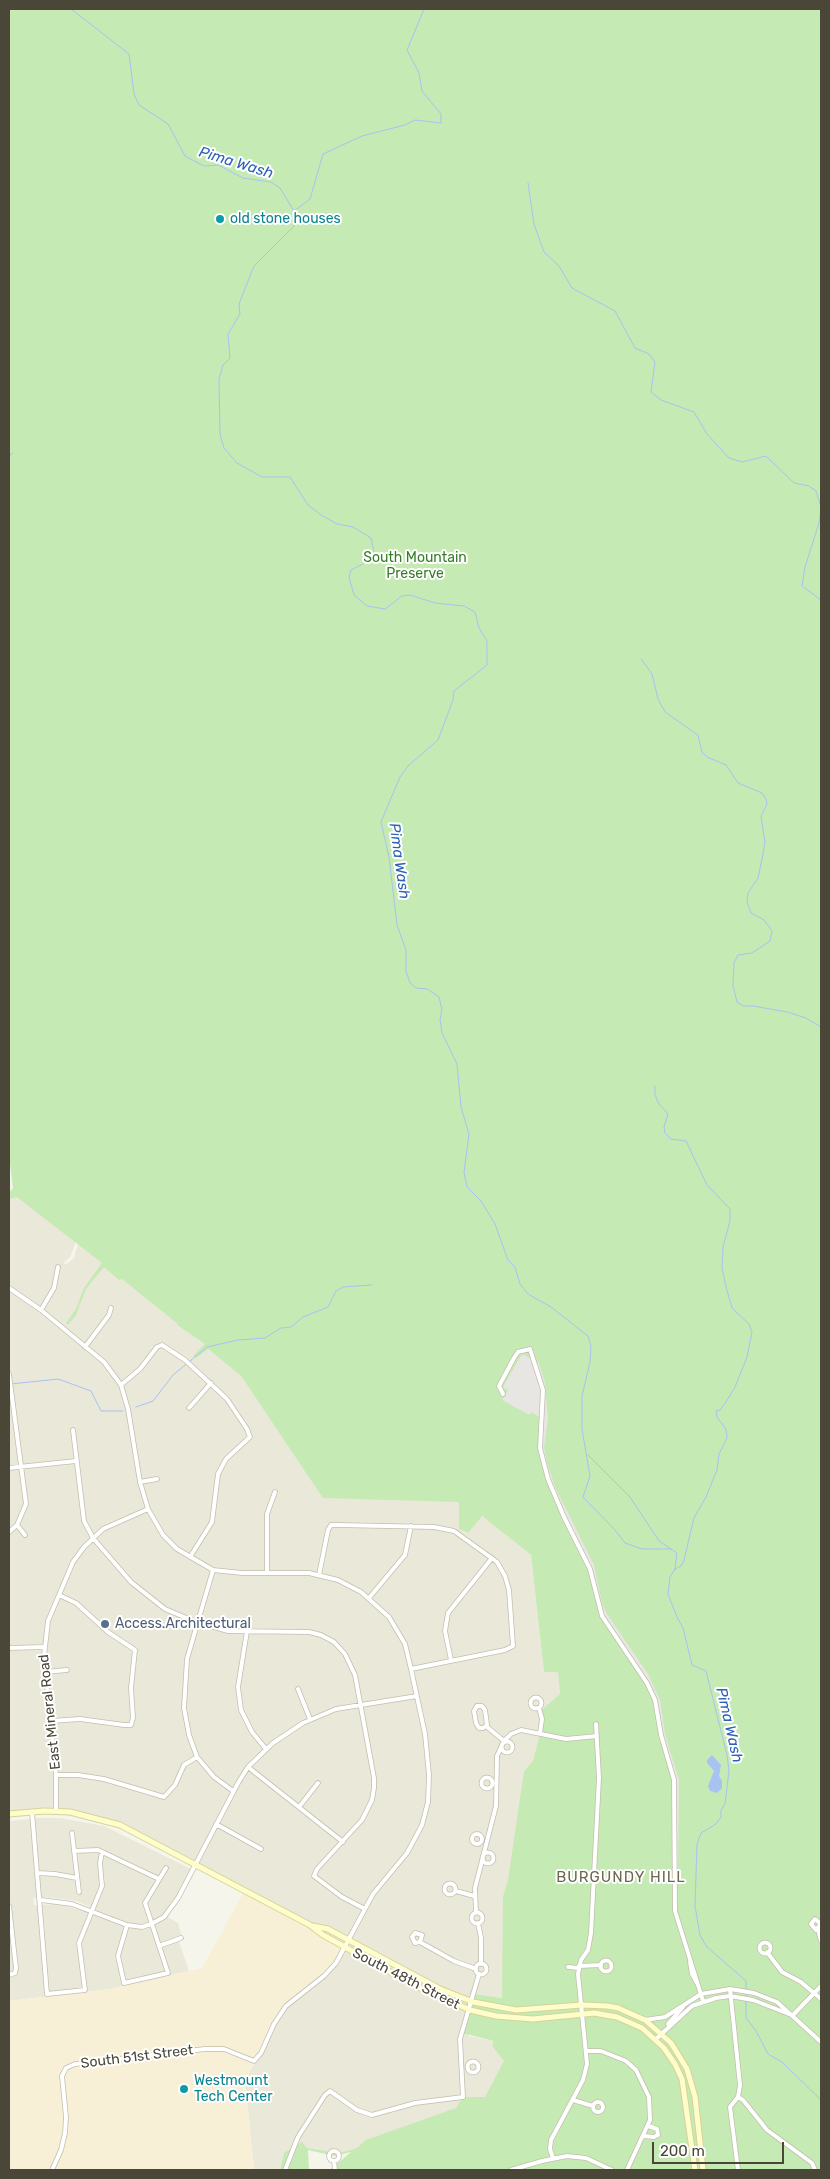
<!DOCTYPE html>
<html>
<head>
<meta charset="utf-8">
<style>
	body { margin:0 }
	#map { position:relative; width:830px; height:2179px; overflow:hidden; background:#f5f5eb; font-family:Rubik,sans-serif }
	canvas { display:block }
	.frame { position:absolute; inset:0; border:10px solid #4a4738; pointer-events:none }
	.scale { position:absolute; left:652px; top:2142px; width:132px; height:22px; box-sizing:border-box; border:2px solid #4a4738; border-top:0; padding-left:6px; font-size:15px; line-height:18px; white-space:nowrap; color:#4a4738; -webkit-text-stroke:4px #fff; paint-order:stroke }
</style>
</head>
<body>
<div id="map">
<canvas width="830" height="2179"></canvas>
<div class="frame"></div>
<div class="scale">200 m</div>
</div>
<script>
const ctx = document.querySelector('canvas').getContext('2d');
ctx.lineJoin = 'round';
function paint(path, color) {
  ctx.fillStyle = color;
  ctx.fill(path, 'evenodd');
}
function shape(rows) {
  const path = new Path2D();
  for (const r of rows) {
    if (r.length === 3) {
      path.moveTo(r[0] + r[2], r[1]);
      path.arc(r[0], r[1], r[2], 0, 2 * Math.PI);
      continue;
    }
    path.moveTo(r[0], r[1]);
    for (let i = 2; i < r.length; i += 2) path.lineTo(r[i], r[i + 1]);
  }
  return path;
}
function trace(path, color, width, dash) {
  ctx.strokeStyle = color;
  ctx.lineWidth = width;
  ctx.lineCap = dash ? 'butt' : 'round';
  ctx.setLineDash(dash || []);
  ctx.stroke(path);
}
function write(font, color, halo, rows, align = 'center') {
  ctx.font = font + ' Rubik,sans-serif';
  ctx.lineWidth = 4;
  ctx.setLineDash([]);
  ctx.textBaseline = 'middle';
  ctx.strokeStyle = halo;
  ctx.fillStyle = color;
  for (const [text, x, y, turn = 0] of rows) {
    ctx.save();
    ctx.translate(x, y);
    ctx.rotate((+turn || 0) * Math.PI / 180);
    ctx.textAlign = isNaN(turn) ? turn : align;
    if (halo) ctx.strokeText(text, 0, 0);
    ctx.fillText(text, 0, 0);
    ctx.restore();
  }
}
const residential = shape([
	[18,1196,76,1242,70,1257,64,1262,65,1265,74,1258,78,1244,179,1323,177,1325,206,1344,194,1356,195,1358,208,1349,241,1376,323,1497,459,1501,459,1529,467,1533,481,1515,531,1555,544,1672,558,1671,560,1694,541,1710,540,1733,533,1761,524,1771,514,1861,503,1896,506,1927,502,1998,475,1994,468,2036,495,2041,492,2046,504,2061,503,2067,485,2098,455,2122,339,2153,307,2148,284,2153,280,2170,254,2170,245,2080,286,2006,346,1944,134,1831,70,1812,9,1814,9,1198],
	[40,1818,60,1818,104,1826,195,1871,168,1917,178,1923,183,1940,179,1942,189,1971,110,1989,9,2001,9,1821],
	[47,1897,77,1901,90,1907,88,1912,58,1904,34,1905,33,1898]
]);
const commercial = shape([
	[245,1890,346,1944,330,1970,290,2001,279,2017,261,2053,254,2061,245,2080,254,2170,9,2170,9,2001,110,1989,202,1968]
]);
const green = shape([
	[9,9,821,9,821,2170,330,2170,351,2152,335,2156,308,2150,309,2170,280,2170,284,2153,302,2142,307,2148,339,2153,357,2148,366,2140,456,2108,463,2097,485,2097,504,2061,492,2046,494,2041,462,2033,475,1994,502,1998,503,1896,508,1880,524,1771,533,1761,540,1733,541,1710,560,1694,558,1672,544,1672,531,1555,482,1516,468,1533,459,1529,459,1502,323,1498,241,1376,208,1349,196,1358,193,1356,205,1344,177,1325,178,1324,122,1279,119,1280,104,1267,86,1289,76,1315,68,1325,66,1323,76,1309,84,1288,102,1263,17,1197,9,1199,9,1193,13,1188,9,1156]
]);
const parking = shape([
	[522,1354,539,1363,545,1383,548,1419,544,1447,547,1463,556,1489,594,1565,602,1603,607,1614,648,1674,660,1700,665,1734,679,1780,678,1878,674,1880,674,1780,653,1694,605,1622,593,1580,564,1517,540,1456,543,1419,531,1412,530,1415,502,1400,508,1390,503,1387]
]);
const water = shape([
	[712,1755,721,1765,719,1776,722,1781,722,1788,717,1793,710,1791,708,1786,714,1771,707,1763,707,1760]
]);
const stream = shape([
	[71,9,129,54,134,94,139,105,168,124,185,156,204,166,218,165,243,178,271,182,280,188,294,211,294,226,254,266,239,304,240,314,228,334,230,358,223,365,219,379,220,434,224,448,237,463,262,477,290,477,308,505,321,515,337,524,353,527,371,538,374,552,369,561,351,570,349,577,354,595,367,606,385,609,402,596,410,595,435,603,464,606,475,612,479,628,487,641,487,665,454,691,453,700,438,740,408,766,400,777,381,822,389,857,397,925,406,950,406,971,410,983,416,988,427,989,439,997,442,1010,440,1019,442,1033,457,1064,461,1107,469,1134,464,1172,467,1187,481,1201,495,1224,508,1260,515,1267,520,1284,528,1294,551,1307,588,1336,591,1346,590,1362,582,1396,582,1429,590,1476,583,1497,615,1530,625,1543,642,1549,671,1549],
	[528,183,534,224,544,252,559,266,572,288,615,311,635,348,649,354,655,362,651,392,661,400,694,412,707,434,729,458,742,462,766,456,794,483,809,486,816,491,821,507,819,523,805,567,802,586,821,600],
	[294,211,310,199,323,154,362,136,405,125,415,120,441,123,441,114,422,91,419,73,407,50,424,9],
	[9,456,13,453],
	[641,659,652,674,658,699,665,712,698,735,702,752,707,757,726,765,738,783,762,793,766,799,767,804,761,816,765,842,763,854,758,878,748,893,747,902,751,913,764,920,772,931,770,941,752,953,738,955,734,963,733,986,737,1002,743,1006,753,1006,787,1012,806,1018,821,1027],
	[655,1086,655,1095,659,1104,668,1114,664,1127,665,1133,671,1139,686,1141,707,1185,730,1209,730,1221,723,1247,722,1268,726,1287,732,1308,749,1324,752,1332,747,1357,735,1387,726,1402,720,1410,716,1411,717,1417,726,1429,727,1438,719,1454,717,1470,706,1497,694,1518,684,1560,681,1566,675,1569],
	[11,1384,58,1379,91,1391,101,1411,123,1411],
	[136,1407,153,1401,173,1375,207,1347,238,1340,265,1338,281,1328,291,1327,303,1317,328,1307,336,1291,343,1287,372,1285],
	[588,1455,630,1497,659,1541,677,1553,675,1569,670,1577,668,1594,677,1617,683,1628,692,1665,706,1671,727,1755,729,1771,725,1804,721,1810,721,1817,716,1824,701,1833,697,1844,695,1906,700,1935,706,1946,746,1981,746,2018,756,2031,768,2054,782,2062,821,2100]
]);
const street = shape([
	[9,1288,41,1310,104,1362,121,1385,128,1409,140,1482,148,1509,163,1535,177,1549,213,1570,242,1573,309,1573,338,1580,361,1592,389,1617,405,1644,411,1669,425,1734,429,1775,428,1802,422,1825,407,1853,373,1894,336,1963,324,1976,286,2006,274,2024,261,2053,254,2061,224,2049,205,2049,75,2064,66,2068,62,2076,66,2117,65,2133,61,2150,52,2170],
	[41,1310,54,1288,58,1267],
	[85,1347,109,1315,111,1308],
	[9,1374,26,1504,17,1525,9,1532],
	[121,1385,140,1369,157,1347,162,1345,185,1360,227,1399,247,1429,250,1437,226,1459,218,1474,212,1522,190,1557],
	[503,1394,499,1386,514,1358,518,1352,530,1349,543,1390,540,1448,548,1479,564,1517,590,1569,602,1616,647,1683,655,1700,661,1735,674,1780,675,1911,703,2001],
	[189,1408,211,1383],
	[73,1430,84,1521,93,1538,131,1582,165,1609,196,1622,228,1631,309,1632,321,1635,334,1642,345,1654,355,1675,374,1778,374,1788,372,1800,362,1820,317,1869,314,1876,342,1897,365,1909],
	[9,1468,76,1461],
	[140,1482,157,1479],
	[17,1525,25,1535],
	[213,1570,187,1659,184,1708,189,1735,197,1757,214,1777,233,1791],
	[267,1572,267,1514,275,1492],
	[319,1575,328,1530,331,1525,338,1525,434,1527,454,1531,497,1562,505,1576,509,1590,513,1646,505,1650,411,1669],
	[369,1598,405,1555,411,1526],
	[247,1631,238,1687,241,1710,252,1732,266,1749],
	[9,1648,43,1647],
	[451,1660,445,1631,448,1613,492,1558],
	[45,1672,67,1670],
	[298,1689,310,1719],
	[536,1703,5.5],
	[477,1706,482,1706,485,1710,487,1725,483,1728,479,1728,476,1723,474,1711,477,1706],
	[539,1708,542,1719,540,1733],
	[51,1721,80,1719,124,1725,131,1725,133,1718,131,1688,135,1650,108,1632,76,1603,59,1595],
	[486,1726,504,1741],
	[507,1747,5.5],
	[248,1767,343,1842],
	[56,1775,78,1775,104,1779,164,1797,175,1785,184,1765,197,1757],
	[487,1783,5.5],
	[299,1807,318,1783],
	[56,1811,56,1775,44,1656,48,1621,73,1562,84,1547,103,1529,148,1509],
	[32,1812,47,1994,85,1990,79,1943,102,1886,100,1863,102,1852],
	[216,1824,261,1849],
	[72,1833,79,1892],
	[477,1839,5],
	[74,1851,98,1850,159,1879],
	[488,1858,5.5],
	[38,1873,55,1874,77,1878],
	[450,1889,5.5],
	[456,1891,474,1896],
	[41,1900,72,1904,127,1925,142,1927,151,1924,164,1917,178,1898,238,1783,248,1767,273,1743,303,1723,336,1709,417,1696],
	[9,1906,16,1968,15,1973,9,1975],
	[476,1912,475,1888,496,1806,497,1756,504,1741,511,1734,521,1730,566,1739,597,1736],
	[477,1918,5.5],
	[478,1923,481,1938,481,1964],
	[821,1924,815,1919,811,1924,816,1930,821,1924],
	[127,1925,118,1956,124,1983,168,1973,145,1903,166,1868],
	[818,1929,821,1941],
	[420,1942,422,1935,415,1933,412,1937,415,1943,420,1942,454,1961,476,1969],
	[765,1948,5.5],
	[159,1946,181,1938],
	[767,1952,782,1972,801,1982,821,1999],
	[606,1966,5.5],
	[690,1962,692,1974,697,1983],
	[481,1969,5.5],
	[579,1966,601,1965],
	[568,1967,579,1968],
	[730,1989,740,2085,738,2097,730,2107,738,2170],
	[793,2015,821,1986],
	[645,2020,665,2017,701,1994,730,1989,754,1993,777,2002,821,2042],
	[668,2024,683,2007],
	[656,2039,692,2006,716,1998,730,1996,753,2000,789,2014],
	[586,2051,601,2051,626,2061,636,2070,649,2097,650,2120,627,2170],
	[473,2067,5.5],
	[738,2097,743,2100,767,2130,812,2163,815,2170],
	[573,2100,593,2106],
	[598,2107,5],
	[644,2136,654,2137,658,2135,657,2129,648,2126],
	[334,2156,5],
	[553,2158,550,2149,551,2140,583,2080,587,2064,578,1974,581,1960,588,1950,591,1933,599,1778,596,1724],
	[334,2161,335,2170],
	[285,2170,298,2137,325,2095,330,2091,357,2110,372,2115,415,2103,463,2097,460,2039,479,1974],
	[511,2170,542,2161,567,2156,586,2158,612,2170]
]);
const secondary = shape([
	[9,1814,44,1811,70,1812,120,1825,310,1925,323,1935,416,1986,470,2010,496,2016,533,2019,594,2013,617,2017,642,2028,664,2048,675,2064,682,2079,695,2170],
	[313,1926,328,1929,440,1989,473,2002,516,2010,582,2005,607,2006,618,2008,645,2020,671,2043,687,2069,695,2097,703,2170]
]);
const markers = [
	[220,219,5,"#0f9aa8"],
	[105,1624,5,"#5c6f8a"],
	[184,2089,5,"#0f9aa8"]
];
const cultureNames = [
	["old stone houses",230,219],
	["Westmount",194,2081],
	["Tech Center",194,2097]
];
const parkNames = [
	["South Mountain",415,558],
	["Preserve",415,574]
];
const serviceNames = [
	["Access.Architectural",115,1624]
];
const streetNames = [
	["East Mineral Road",50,1712,-96],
	["South 48th Street",406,1979,27],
	["South 51st Street",137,2057,-7]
];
const waterNames = [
	["Pima Wash",236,163,17],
	["Pima Wash",399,861,82],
	["Pima Wash",729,1725,77]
];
const neighbourhoodNames = [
	["BURGUNDY HILL",621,1878]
];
paint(residential, '#eae8d9');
paint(commercial, '#f7f0d6');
paint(green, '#c6eab4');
paint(parking, '#e7e6e2');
paint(water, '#a7c3f2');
trace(stream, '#a7c3f2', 1);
trace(street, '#c1bfad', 5.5);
trace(secondary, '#d6d39a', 7);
trace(street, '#fff', 4);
trace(secondary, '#fffecb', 5);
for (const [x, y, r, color] of markers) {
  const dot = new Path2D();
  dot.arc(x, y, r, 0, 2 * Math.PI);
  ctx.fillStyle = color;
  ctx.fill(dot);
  trace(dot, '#fff', 2);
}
write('14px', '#0d838f', '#fff', cultureNames, 'left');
write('14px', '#377e29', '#fff', parkNames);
write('14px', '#4e5e75', '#fff', serviceNames, 'left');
write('14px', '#4a4738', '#fff', streetNames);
write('italic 15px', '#2e61b9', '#fff', waterNames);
ctx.letterSpacing = '1px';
write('15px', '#6d684f', '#fff', neighbourhoodNames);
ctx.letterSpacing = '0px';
</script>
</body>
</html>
